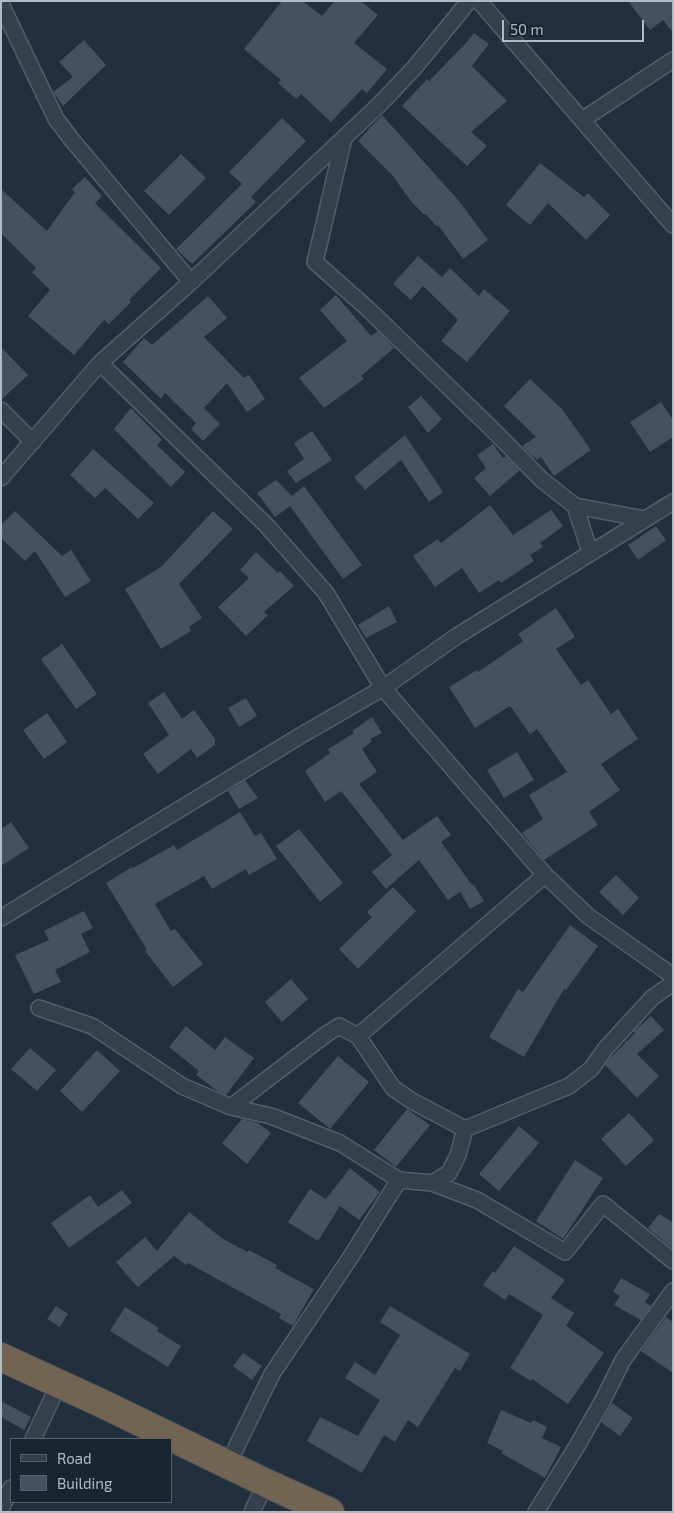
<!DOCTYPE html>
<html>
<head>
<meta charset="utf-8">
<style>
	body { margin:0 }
	#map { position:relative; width:674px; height:1513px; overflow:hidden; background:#222f3c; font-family:"Exo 2",sans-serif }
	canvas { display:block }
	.frame { position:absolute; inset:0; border:2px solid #b1bbc8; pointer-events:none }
	.legend { position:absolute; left:10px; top:1438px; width:162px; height:65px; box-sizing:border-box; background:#1b2531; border:1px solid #57616d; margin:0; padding:6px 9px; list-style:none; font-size:15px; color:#b1bbc8 }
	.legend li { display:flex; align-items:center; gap:10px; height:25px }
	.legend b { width:25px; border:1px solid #57616d }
	.scale { position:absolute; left:502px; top:20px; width:142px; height:22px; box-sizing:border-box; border:2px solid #b1bbc8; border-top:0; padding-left:6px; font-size:15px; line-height:18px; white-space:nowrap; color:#b1bbc8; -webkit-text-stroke:4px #1b2531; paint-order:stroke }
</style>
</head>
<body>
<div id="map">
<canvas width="674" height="1513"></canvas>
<div class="frame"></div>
<ul class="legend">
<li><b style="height:6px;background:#36404c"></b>Road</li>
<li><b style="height:14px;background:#435160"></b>Building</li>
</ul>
<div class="scale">50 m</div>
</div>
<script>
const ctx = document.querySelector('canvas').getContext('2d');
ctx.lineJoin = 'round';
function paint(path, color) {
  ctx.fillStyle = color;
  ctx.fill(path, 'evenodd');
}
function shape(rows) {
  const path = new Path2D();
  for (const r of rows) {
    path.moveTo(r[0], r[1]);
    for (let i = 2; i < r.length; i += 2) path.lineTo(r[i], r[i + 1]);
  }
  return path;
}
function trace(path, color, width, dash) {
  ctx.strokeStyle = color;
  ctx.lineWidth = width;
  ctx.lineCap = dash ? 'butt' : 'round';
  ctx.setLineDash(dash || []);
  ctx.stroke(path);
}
const building = shape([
	[282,1,303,1,322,16,335,1,361,1,378,15,354,43,387,69,367,93,362,89,331,122,301,94,296,99,278,83,281,80,244,49],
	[628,1,673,1,673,33,663,20,650,30],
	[474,33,489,44,472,66,507,101,471,132,487,146,467,166,402,106,427,79,429,81,465,44],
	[84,40,106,65,63,106,53,92,73,77,59,62],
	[382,115,459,201,488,240,463,259,438,225,436,226,426,214,424,215,410,200,393,176,358,141],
	[282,118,306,141,251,197,256,202,192,264,176,249,242,184,229,172],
	[181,154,206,178,169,215,144,191],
	[540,163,584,197,588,193,610,215,586,240,548,203,530,225,506,205],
	[85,177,102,196,95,203,161,268,129,300,131,302,109,324,104,320,74,355,28,316,50,290,32,272,36,268,1,233,1,189,47,231,75,192,72,189],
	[418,256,442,277,450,268,479,296,484,289,510,311,467,362,441,341,458,320,423,286,411,300,393,284],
	[336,295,371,336,378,331,394,348,361,376,364,379,324,408,299,378,347,341,320,310],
	[208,296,227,318,204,337,244,378,249,375,265,399,247,412,227,383,204,408,220,424,203,441,191,429,196,423,165,393,161,399,123,362,144,338,152,345],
	[1,347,28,375,1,400],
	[530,379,562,409,591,450,554,476,541,457,537,460,535,457,534,458,522,446,536,437,504,406],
	[421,396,442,419,428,433,408,407],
	[661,402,673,420,673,437,650,452,630,422],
	[131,408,162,440,157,445,185,472,171,487,114,429],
	[312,431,332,460,296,483,287,471,304,459,294,443],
	[405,435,443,492,429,502,401,460,365,490,354,477],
	[493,444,503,458,506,456,520,470,490,496,474,478,486,468,477,455],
	[93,449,154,503,138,519,105,488,95,498,70,475],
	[276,480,292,496,304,486,362,565,343,579,290,506,275,517,257,493],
	[490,505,513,535,551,510,563,526,540,543,543,547,530,555,534,561,501,583,499,580,479,593,462,568,435,587,413,556,438,539,441,543],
	[15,511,62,556,71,550,91,581,65,597,35,551,25,561,1,538,1,525],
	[213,511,233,529,179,584,202,618,189,627,191,631,161,649,125,589,161,567],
	[656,526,666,540,638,560,628,545],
	[256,552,278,573,280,571,294,586,264,612,268,615,246,636,218,607,249,578,240,570],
	[389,606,397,622,366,638,358,625],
	[556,608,575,637,556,649,581,685,588,680,611,714,618,709,638,739,601,764,620,790,589,812,598,825,544,860,522,833,543,819,529,795,567,772,537,729,530,734,510,706,475,728,449,687,477,670,478,672,523,641,518,634],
	[62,644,97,694,76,709,41,659],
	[164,692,182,719,194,710,215,739,215,745,197,758,191,749,158,774,143,754,169,735,148,703],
	[246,698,257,716,239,727,228,708],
	[47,713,67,742,44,759,23,730],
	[372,717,382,733,370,739,372,741,362,749,377,772,359,784,403,840,437,816,451,835,441,842,472,885,474,885,484,901,470,909,460,892,448,900,419,860,386,889,372,872,392,855,341,791,325,802,305,771,330,753,328,749,354,733,352,731],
	[517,752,534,780,504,798,487,770],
	[245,780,258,798,239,809,228,791],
	[240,812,255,836,261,833,277,859,249,875,246,869,212,889,204,876,155,904,171,931,175,929,203,964,173,987,145,951,147,950,106,883,132,867,133,868,174,845,177,850],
	[11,822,29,848,1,866,1,829],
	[299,829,343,883,320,902,276,846],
	[616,875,639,898,623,915,599,892],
	[393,887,416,911,358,969,339,949,372,917,367,912],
	[84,911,93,928,81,934,90,952,55,970,61,982,34,994,15,955,49,940,44,931],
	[570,925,598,946,566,990,564,989,524,1057,489,1037,518,989,523,992],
	[291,979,308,999,282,1022,265,1002],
	[651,1016,664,1030,637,1054,659,1076,637,1098,605,1065,613,1055,635,1033,633,1032,635,1030],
	[186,1026,215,1050,225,1037,254,1058,226,1095,219,1092,196,1075,199,1071,169,1047],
	[30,1048,56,1070,37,1091,11,1069],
	[97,1050,120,1071,82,1112,60,1091],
	[338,1056,369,1082,330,1129,298,1103],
	[407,1109,430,1125,396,1167,374,1150],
	[629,1113,654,1140,626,1166,601,1139],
	[242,1119,258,1123,271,1133,247,1164,222,1143],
	[519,1126,539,1143,499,1191,479,1174],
	[575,1160,603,1178,563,1239,536,1221],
	[350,1168,380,1192,359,1220,340,1206,318,1241,288,1222,310,1189,326,1199],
	[122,1190,132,1203,69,1248,51,1223,90,1195,98,1207],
	[189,1212,223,1239,248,1252,249,1250,277,1265,275,1268,314,1289,293,1326,279,1318,281,1314,188,1263,186,1265,174,1256,138,1287,132,1281,116,1262,145,1237,157,1251],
	[659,1214,673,1222,673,1249,648,1228],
	[514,1246,565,1280,551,1298,574,1313,566,1326,604,1353,568,1404,532,1379,531,1381,510,1368,543,1315,509,1294,505,1300,483,1285,493,1271,495,1273],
	[621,1278,650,1294,645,1302,651,1306,641,1320,614,1305,620,1296,613,1292],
	[56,1306,68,1314,60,1327,47,1319],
	[390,1306,470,1354,460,1371,455,1368,418,1427,408,1420,395,1442,384,1435,362,1473,307,1441,320,1417,358,1436,380,1400,345,1378,355,1362,375,1375,400,1335,380,1322],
	[125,1307,159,1328,157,1331,181,1346,168,1367,110,1331],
	[666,1317,673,1322,673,1373,641,1351],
	[243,1353,262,1366,252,1380,233,1366],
	[1,1401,31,1417,24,1430,1,1417],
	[612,1403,633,1418,620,1436,601,1422],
	[501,1410,531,1423,533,1420,547,1427,542,1438,561,1447,545,1478,501,1453,503,1451,487,1443]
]);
const street = shape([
	[469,1,415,67,381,103,191,282,100,363,267,526,326,593,383,688,545,875,588,916,673,976],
	[479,1,673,225],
	[1,4,56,119,72,140,191,282],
	[582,120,673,60],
	[344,138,315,262,368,309,496,433,542,480,575,506,590,552],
	[1,410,33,442],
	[1,478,100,363],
	[575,506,645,519],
	[1,918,300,736,383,688,457,636,673,502],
	[39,1008,92,1026,182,1086,231,1107,271,1116,340,1143,399,1180],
	[358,1036,393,1088,412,1101,465,1129,569,1086,591,1069,606,1048,652,998,673,983],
	[231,1107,325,1035,339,1026,358,1036,545,875],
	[465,1129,458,1155,449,1173,432,1183,477,1200,565,1252,603,1204,673,1261],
	[33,1439,59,1384],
	[228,1464,272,1374,350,1258,399,1180,432,1183],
	[1,1509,11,1488],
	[252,1512,266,1483],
	[536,1512,577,1446,603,1400,623,1360,673,1291]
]);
const highway = shape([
	[1,1357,103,1404,266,1483,330,1512]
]);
paint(building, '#435160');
trace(street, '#545e6a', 18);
trace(highway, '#414b57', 30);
trace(street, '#36404c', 15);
trace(highway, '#726453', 28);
</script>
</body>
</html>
